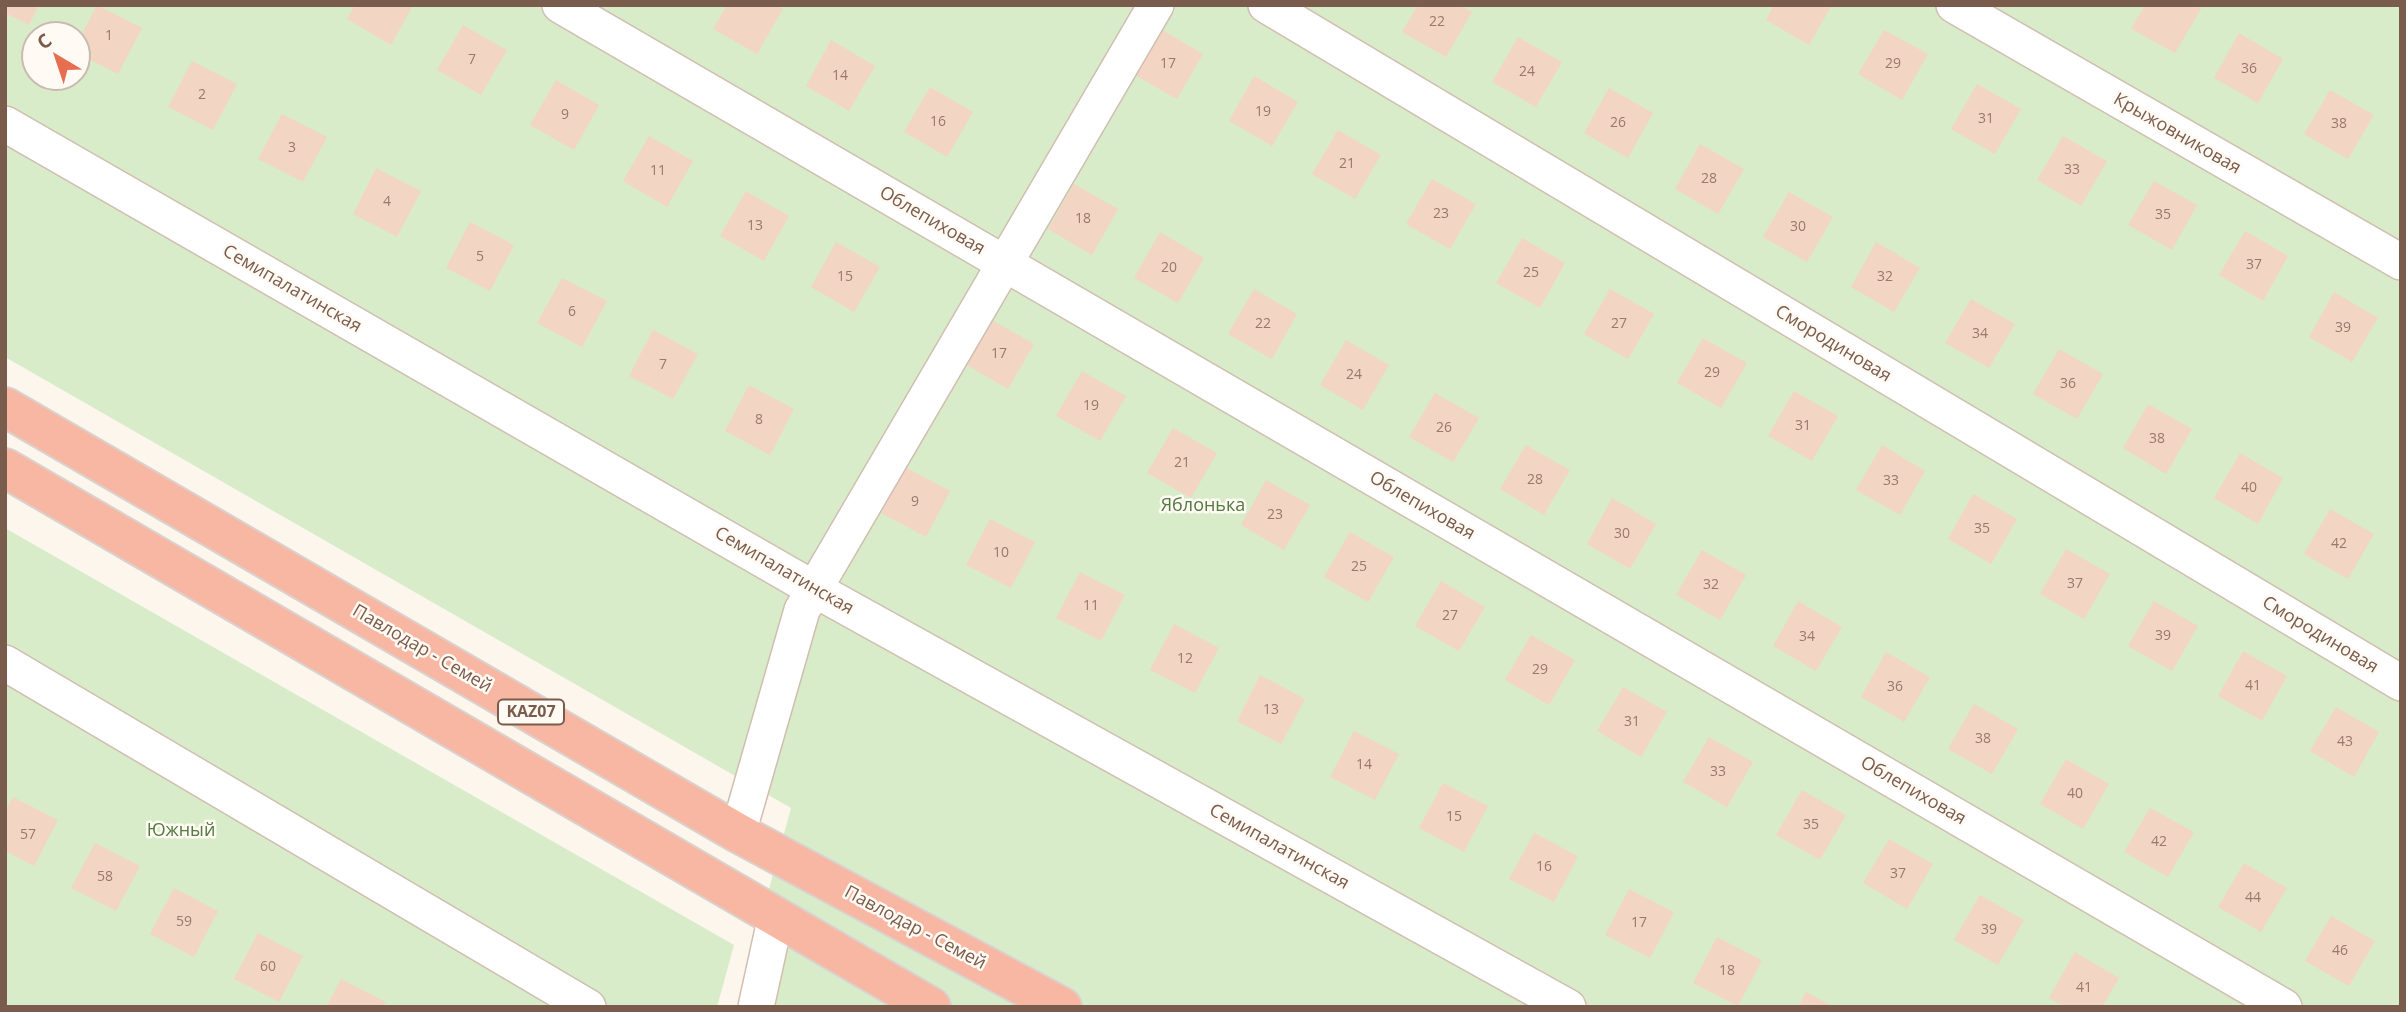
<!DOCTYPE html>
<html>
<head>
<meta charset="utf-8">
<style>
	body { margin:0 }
	#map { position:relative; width:2406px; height:1012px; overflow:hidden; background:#fdf6ec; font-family:"Open Sans",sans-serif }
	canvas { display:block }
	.frame { position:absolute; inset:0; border:7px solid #7a5c4d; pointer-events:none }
	.north { position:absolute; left:21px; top:21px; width:70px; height:70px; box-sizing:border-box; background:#fffaf3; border:2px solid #cabbb1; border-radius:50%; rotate:321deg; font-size:19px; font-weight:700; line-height:28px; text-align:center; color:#7a5c4d }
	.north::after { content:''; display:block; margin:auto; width:24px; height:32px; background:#e76f51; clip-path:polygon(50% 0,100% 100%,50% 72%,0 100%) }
</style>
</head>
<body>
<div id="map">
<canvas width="2406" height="1012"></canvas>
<div class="frame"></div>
<div class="north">С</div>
</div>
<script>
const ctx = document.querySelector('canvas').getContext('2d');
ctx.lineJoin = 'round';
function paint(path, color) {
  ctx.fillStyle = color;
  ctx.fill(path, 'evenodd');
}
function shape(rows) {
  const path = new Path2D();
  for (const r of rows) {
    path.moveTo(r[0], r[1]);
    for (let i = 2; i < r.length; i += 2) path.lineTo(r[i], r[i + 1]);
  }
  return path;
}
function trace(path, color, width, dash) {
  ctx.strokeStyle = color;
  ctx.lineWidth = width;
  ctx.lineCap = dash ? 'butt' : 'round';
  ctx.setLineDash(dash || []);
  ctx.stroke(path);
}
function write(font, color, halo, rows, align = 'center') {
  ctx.font = font + ' "Open Sans",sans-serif';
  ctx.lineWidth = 5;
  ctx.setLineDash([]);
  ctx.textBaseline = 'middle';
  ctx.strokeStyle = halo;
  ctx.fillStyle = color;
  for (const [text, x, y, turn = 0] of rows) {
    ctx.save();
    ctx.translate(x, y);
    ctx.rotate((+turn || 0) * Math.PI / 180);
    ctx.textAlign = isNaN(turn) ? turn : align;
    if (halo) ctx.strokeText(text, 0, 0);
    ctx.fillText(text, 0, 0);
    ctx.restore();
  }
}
const green = shape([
	[5,5,2401,5,2401,1007,737,1007,791,808,5,357],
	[35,35,77,35,77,77,35,77],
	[5,528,734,945,717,1007,5,1007]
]);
const building = shape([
	[5,5,39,5,29,25,5,13],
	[97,5,142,28,118,74,77,53,77,44],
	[355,5,413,5,391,45,347,19],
	[727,5,775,5,783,9,757,54,713,29],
	[1418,5,1460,5,1472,12,1446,57,1402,32],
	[1774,5,1832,5,1809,45,1766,20],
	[2145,5,2195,5,2201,9,2175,53,2131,29],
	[463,25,507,50,481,95,437,70],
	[1159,28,1203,54,1177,99,1133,74],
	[1884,30,1928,54,1902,100,1858,74],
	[2239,33,2283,59,2258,103,2214,78],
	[1518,37,1562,62,1536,107,1492,82],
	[831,40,875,66,849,111,806,86],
	[192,61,237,84,213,130,168,107],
	[1254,76,1298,102,1272,146,1229,121],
	[556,80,599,105,574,150,530,125],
	[1977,84,2021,109,1995,154,1951,129],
	[930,87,973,112,947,157,904,132],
	[1609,88,1653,113,1628,158,1584,133],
	[2330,90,2374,115,2348,159,2304,134],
	[282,114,327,137,303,182,258,159],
	[1338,130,1381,155,1355,199,1312,174],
	[649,136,693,161,667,207,623,181],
	[2063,136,2107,161,2081,206,2037,180],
	[1700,144,1744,169,1718,214,1675,189],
	[376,168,421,191,397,237,353,214],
	[1432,179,1476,204,1450,249,1406,224],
	[2154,181,2197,205,2172,250,2128,225],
	[1074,184,1118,209,1092,255,1048,229],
	[746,191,789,216,764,261,720,236],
	[1789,192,1833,217,1807,262,1763,237],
	[470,222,514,245,490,291,446,268],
	[2245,231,2288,256,2263,301,2219,275],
	[1160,232,1204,258,1178,303,1134,278],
	[1522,238,1565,263,1540,308,1496,283],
	[836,242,880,267,854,312,811,287],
	[1876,242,1920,268,1894,312,1851,287],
	[562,278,607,301,582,347,537,323],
	[1254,289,1297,314,1272,359,1228,334],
	[1610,289,1654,314,1628,359,1584,334],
	[2334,292,2378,318,2352,362,2309,337],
	[1971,299,2015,324,1989,368,1945,343],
	[990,319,1034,344,1008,389,965,364],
	[653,330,698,354,673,399,629,376],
	[1703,338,1747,363,1721,408,1677,383],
	[1346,340,1389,365,1363,410,1320,385],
	[2059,349,2103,374,2077,419,2033,394],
	[1082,371,1126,396,1100,441,1056,416],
	[749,385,794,409,770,455,725,431],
	[1794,391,1838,416,1812,461,1768,436],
	[1435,393,1479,418,1453,462,1409,437],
	[2148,404,2192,429,2166,474,2123,448],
	[1173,428,1217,453,1191,498,1147,473],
	[1526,445,1570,470,1544,515,1500,489],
	[1882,445,1925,471,1900,515,1856,490],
	[2240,453,2283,478,2258,524,2214,498],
	[905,467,950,491,926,537,881,513],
	[1266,480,1310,505,1284,550,1241,525],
	[1973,494,2017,519,1991,564,1948,539],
	[1612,498,1656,524,1630,569,1587,544],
	[2330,509,2374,534,2348,579,2304,554],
	[990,519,1035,542,1011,588,966,565],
	[1350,532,1394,557,1368,602,1324,577],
	[2066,549,2110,574,2084,619,2040,594],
	[1702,550,1746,575,1720,620,1676,595],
	[1080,572,1125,595,1101,641,1056,618],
	[1441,581,1485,607,1459,651,1415,626],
	[1798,601,1842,627,1816,671,1773,646],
	[2154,601,2198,626,2172,671,2128,646],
	[1174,624,1219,648,1195,693,1150,670],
	[1531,635,1575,660,1549,705,1505,680],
	[2243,651,2287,676,2262,721,2218,696],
	[1886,652,1930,677,1904,722,1861,697],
	[1260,675,1305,699,1281,744,1237,721],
	[1623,687,1667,712,1641,757,1597,731],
	[1974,704,2018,729,1992,774,1948,749],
	[2336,707,2379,732,2354,777,2310,751],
	[1354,731,1399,754,1375,800,1330,777],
	[1709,737,1753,762,1727,807,1683,782],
	[2066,759,2109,784,2083,829,2040,804],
	[1443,783,1488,806,1464,852,1419,828],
	[1802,790,1846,815,1820,860,1776,835],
	[13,797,58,820,34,866,5,851,5,812],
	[2150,808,2194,832,2168,877,2124,852],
	[1534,833,1578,856,1554,902,1509,879],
	[1889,839,1933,864,1907,909,1863,883],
	[95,843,140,866,116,911,71,888],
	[2244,863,2287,888,2261,932,2218,907],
	[174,888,218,911,194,957,150,934],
	[1629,889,1674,912,1650,958,1605,935],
	[1980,895,2024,920,1998,965,1954,940],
	[2331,916,2375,941,2349,986,2305,961],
	[258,933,303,956,279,1002,234,979],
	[1717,937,1762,960,1738,1006,1693,983],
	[2075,952,2119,978,2102,1007,2065,1007,2049,998],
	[341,979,386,1002,383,1007,326,1007],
	[1806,992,1834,1007,1798,1007]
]);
const street = shape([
	[560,5,2284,1007],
	[1266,5,2401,683],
	[1954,5,2401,262],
	[5,124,814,589,1568,1007],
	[5,663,588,1007],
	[738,833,802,610,1156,5],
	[756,1007,776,916]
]);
const highway = shape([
	[5,407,738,833,1062,1007],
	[5,468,931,1007]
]);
const numberNames = [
	["22",1437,22],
	["1",109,36],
	["7",472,60],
	["17",1168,64],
	["29",1893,64],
	["36",2249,69],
	["24",1527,72],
	["14",840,76],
	["2",202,95],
	["19",1263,112],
	["9",565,115],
	["31",1986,119],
	["16",938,122],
	["26",1618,123],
	["38",2339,124],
	["3",292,148],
	["21",1347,164],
	["33",2072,170],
	["11",658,171],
	["28",1709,179],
	["4",387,202],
	["23",1441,214],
	["35",2163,215],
	["18",1083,219],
	["13",755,226],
	["30",1798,227],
	["5",480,257],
	["37",2254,265],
	["20",1169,268],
	["25",1531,273],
	["15",845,277],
	["32",1885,277],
	["6",572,312],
	["22",1263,324],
	["27",1619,324],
	["39",2343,328],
	["34",1980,334],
	["17",999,354],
	["7",663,365],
	["29",1712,373],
	["24",1354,375],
	["36",2068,384],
	["19",1091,406],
	["8",759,420],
	["31",1803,426],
	["26",1444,428],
	["38",2157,439],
	["21",1182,463],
	["28",1535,480],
	["33",1891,481],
	["40",2249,488],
	["9",915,502],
	["23",1275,515],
	["35",1982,529],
	["30",1622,534],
	["42",2339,544],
	["10",1001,553],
	["25",1359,567],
	["37",2075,584],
	["32",1711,585],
	["11",1091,606],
	["27",1450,616],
	["39",2163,636],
	["34",1807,637],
	["12",1185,659],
	["29",1540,670],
	["41",2253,686],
	["36",1895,687],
	["13",1271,710],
	["31",1632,722],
	["38",1983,739],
	["43",2345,742],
	["14",1364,765],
	["33",1718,772],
	["40",2075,794],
	["15",1454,817],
	["35",1811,825],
	["57",28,835],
	["42",2159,842],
	["16",1544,867],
	["37",1898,874],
	["58",105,877],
	["44",2253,898],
	["59",184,922],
	["17",1639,923],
	["39",1989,930],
	["46",2340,951],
	["60",268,967],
	["18",1727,971],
	["41",2084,988]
];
const shields = [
	[531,712,66]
];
const shieldNames = [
	["KAZ07",531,712]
];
const streetNames = [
	["Крыжовниковая",2177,134,30],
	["Облепиховая",932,221,30],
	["Семипалатинская",292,289,30],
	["Смородиновая",1833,344,31],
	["Облепиховая",1422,506,30],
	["Семипалатинская",784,571,30],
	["Смородиновая",2320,635,31],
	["Павлодар - Семей",422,649,30],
	["Облепиховая",1913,791,30],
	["Семипалатинская",1279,847,29],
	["Павлодар - Семей",915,928,28]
];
const parkNames = [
	["Яблонька",1203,506],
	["Южный",181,831]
];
paint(green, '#d8ecc9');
paint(building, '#f3d5c3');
trace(street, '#d1beb0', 38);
trace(highway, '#dad1cd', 42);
trace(street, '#fff', 35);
trace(highway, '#f7b7a3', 38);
write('14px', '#987a6a', null, numberNames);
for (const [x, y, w] of shields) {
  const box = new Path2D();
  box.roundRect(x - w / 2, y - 12.5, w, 25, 5);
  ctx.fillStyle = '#fffaf3';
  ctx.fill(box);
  trace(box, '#7a5c4d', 2);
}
write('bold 16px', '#7a5c4d', null, shieldNames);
write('18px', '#7a5c4d', '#fffaf3', streetNames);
write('18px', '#537a41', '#fffaf3', parkNames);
</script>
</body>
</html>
